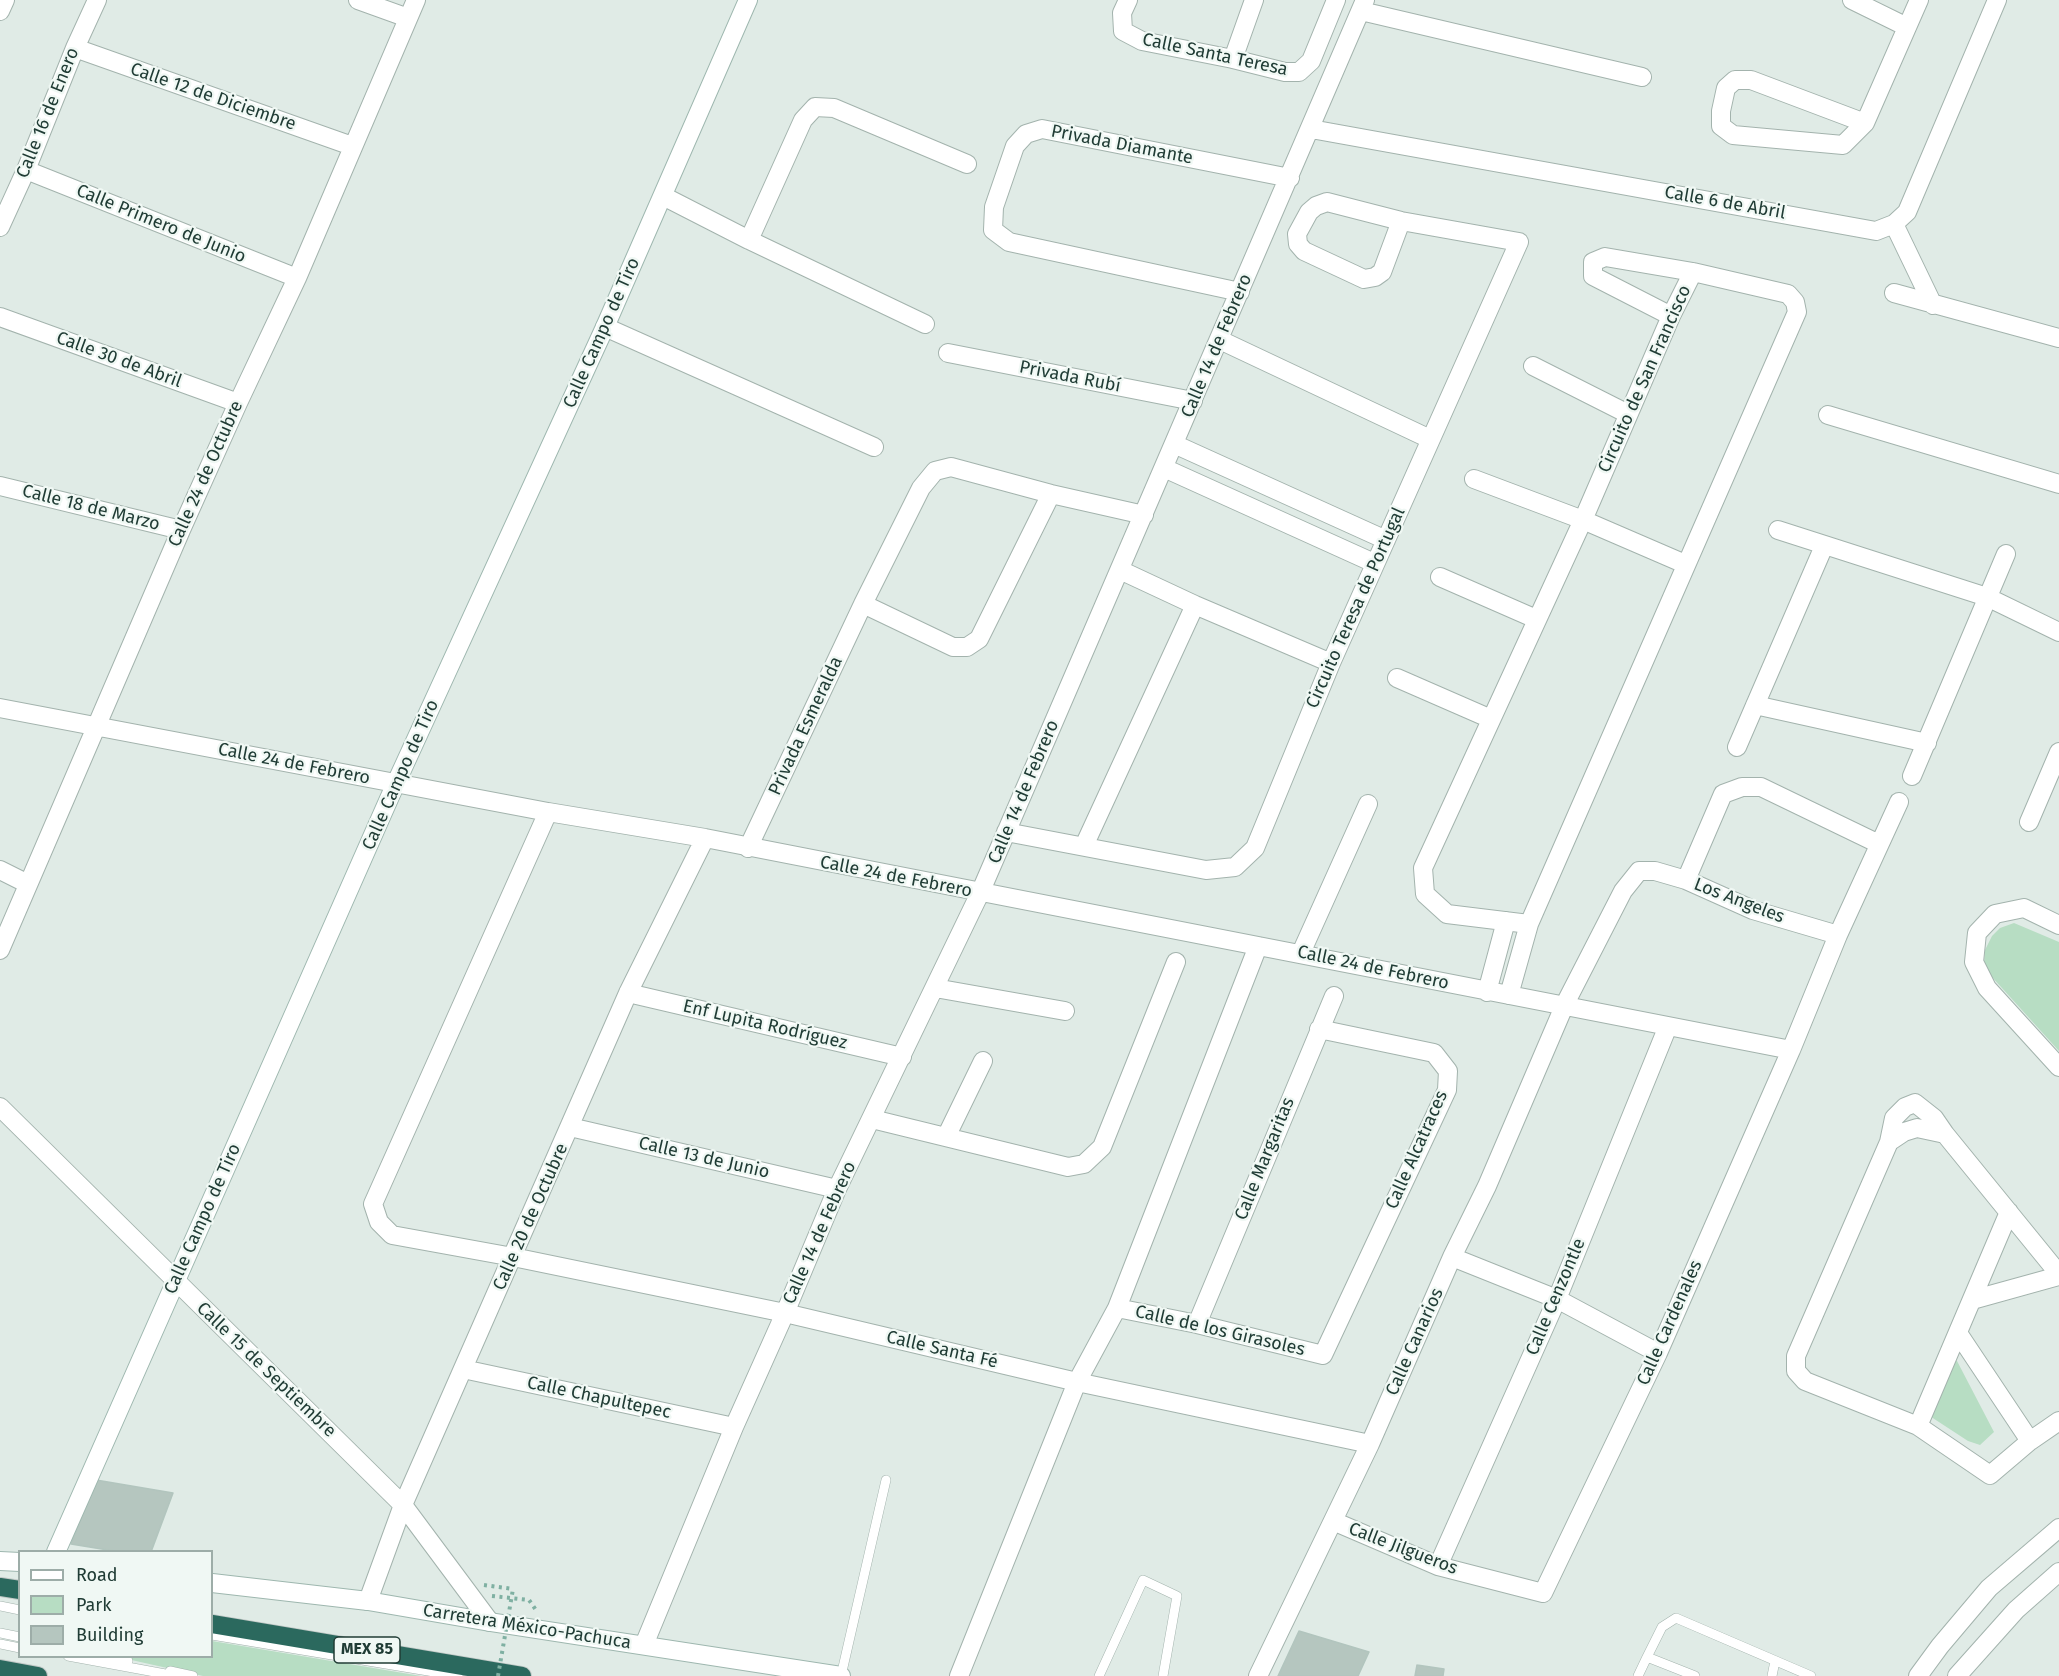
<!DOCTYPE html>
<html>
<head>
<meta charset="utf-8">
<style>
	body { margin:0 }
	#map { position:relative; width:2059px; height:1676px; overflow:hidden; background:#e0ebe6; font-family:"Fira Sans",sans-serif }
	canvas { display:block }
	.legend { position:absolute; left:18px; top:1550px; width:195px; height:108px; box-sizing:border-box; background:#f0f8f4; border:2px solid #9dada8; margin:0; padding:8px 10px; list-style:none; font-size:18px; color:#203c35 }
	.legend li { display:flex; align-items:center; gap:12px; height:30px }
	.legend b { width:30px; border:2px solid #9dada8 }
</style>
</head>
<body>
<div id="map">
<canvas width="2059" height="1676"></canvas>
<ul class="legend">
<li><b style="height:8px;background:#fff"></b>Road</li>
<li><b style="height:16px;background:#b7ddc3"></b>Park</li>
<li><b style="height:16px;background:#b5c6bf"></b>Building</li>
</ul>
</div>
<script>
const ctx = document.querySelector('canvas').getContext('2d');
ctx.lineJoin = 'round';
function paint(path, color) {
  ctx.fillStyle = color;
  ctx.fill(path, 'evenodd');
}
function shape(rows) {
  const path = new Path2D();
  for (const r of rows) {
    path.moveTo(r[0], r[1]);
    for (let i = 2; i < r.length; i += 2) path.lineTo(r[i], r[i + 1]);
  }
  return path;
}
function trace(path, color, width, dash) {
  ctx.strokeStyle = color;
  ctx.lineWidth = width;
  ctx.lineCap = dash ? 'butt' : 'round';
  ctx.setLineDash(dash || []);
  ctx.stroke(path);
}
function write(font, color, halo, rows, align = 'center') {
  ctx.font = font + ' "Fira Sans",sans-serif';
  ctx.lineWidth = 4.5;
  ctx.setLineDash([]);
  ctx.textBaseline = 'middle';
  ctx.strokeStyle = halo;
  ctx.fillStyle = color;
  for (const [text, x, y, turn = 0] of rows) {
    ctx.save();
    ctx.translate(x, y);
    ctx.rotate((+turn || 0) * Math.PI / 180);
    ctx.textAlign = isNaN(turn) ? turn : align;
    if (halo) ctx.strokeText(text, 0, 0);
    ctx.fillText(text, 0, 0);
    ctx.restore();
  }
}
const green = shape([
	[2014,923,2059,942,2059,1051,1992,977,1984,964,1985,950,1992,936,2000,928],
	[1946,1351,1957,1361,1994,1432,1980,1445,1968,1441,1919,1409],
	[212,1641,421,1676,203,1676,118,1657,212,1656]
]);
const building = shape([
	[96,1480,173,1493,151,1552,120,1552,71,1544,96,1480],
	[1299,1631,1369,1652,1358,1676,1278,1676,1299,1631],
	[1417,1665,1444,1669,1443,1676,1415,1676,1417,1665]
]);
const path = shape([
	[484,1585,513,1589],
	[492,1596,529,1600,536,1610]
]);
const lane = shape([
	[0,1606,20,1610],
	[0,1633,20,1637],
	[212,1635,458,1676],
	[0,1644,20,1648],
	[68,1656,176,1676],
	[106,1656,128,1661],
	[1647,1657,1662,1627,1676,1618,1811,1676],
	[170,1671,193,1676],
	[841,1676,886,1480],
	[1099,1676,1143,1580,1177,1596,1163,1676],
	[1638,1676,1647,1657,1695,1676],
	[1772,1676,1775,1661]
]);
const street = shape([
	[358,0,408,18],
	[1128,0,1122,13,1123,31,1142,41,1233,59,1285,72,1299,72,1311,61,1336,0],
	[1852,0,1907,27],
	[0,11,5,0],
	[1361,11,1642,77],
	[75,48,352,146],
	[1233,59,1254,0],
	[1865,123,1751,80,1735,80,1726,88,1721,111,1721,126,1733,135,1843,145,1865,123,1919,0],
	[1311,129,1876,231,1894,224,1907,212,1997,0],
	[26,170,297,278],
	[663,196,749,240,925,324],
	[1894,224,1933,305],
	[0,227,26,170,75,48,97,0],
	[749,240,803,120,815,107,834,108,967,164],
	[1240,292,1009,242,993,230,994,207,1015,146,1026,134,1042,129,1290,178],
	[1894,293,2059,338],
	[0,317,238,403],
	[605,327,874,447],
	[1220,340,1430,439],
	[948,353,1193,401],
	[1533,366,1628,414],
	[1828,415,2059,484],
	[1174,444,1386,540],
	[1164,468,1374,563],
	[1474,479,1583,520,1685,564],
	[0,486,181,530],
	[1778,530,1987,597,2059,632],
	[1120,570,1195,605,1331,663],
	[1440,577,1536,619],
	[863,604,953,647,967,647,979,639,1051,494],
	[1397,678,1491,719],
	[1755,705,1927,743],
	[0,708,548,812,705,838,1791,1050],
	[1737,747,1824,546],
	[1912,776,2006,554],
	[548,812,373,1204,379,1222,392,1235,513,1257,785,1313,1077,1382,1370,1444],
	[2029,822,2059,752],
	[1006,832,1206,870,1235,867,1255,848,1331,663,1519,242,1401,221,1327,202,1316,206,1309,212,1297,234,1298,244,1304,251,1364,279,1375,277,1382,272,1401,221],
	[1084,846,1195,605],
	[748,848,863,604,921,488,935,471,951,467,1051,494,1144,515],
	[0,870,28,884],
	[1686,880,1723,794,1742,787,1761,787,1879,844],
	[1529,924,1447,914,1425,894,1423,868,1583,520,1671,316,1693,272],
	[2059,925,2024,908,1995,914,1977,933,1974,962,1987,988,2059,1067],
	[0,950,181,530,238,403,297,278,416,0],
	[1301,953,1368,804],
	[935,988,1065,1011],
	[1487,992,1506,921],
	[628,993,902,1057],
	[1509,995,1529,924,1797,312,1795,302,1788,294,1693,272,1605,257,1593,262,1593,276,1671,316],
	[0,1107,403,1505,490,1622],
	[872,1119,1068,1167,1084,1164,1102,1147,1176,962],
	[570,1127,837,1189],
	[946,1137,983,1061],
	[1889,1142,1894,1118,1905,1107,1915,1103,1934,1118,1945,1134],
	[1452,1257,1557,1299,1658,1353],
	[2059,1274,1945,1134,1917,1128,1904,1132,1889,1142,1796,1356,1796,1371,1805,1381,1918,1426,1990,1475,2030,1441,2059,1421],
	[1972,1300,2059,1276],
	[1117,1308,1197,1324,1323,1355,1447,1090,1448,1071,1434,1053,1319,1029],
	[1197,1324,1334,996],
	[1958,1333,2030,1441],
	[463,1369,734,1427],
	[1918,1426,2009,1212],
	[1333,1521,1438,1566,1543,1593,1658,1353,1791,1050,1838,935,1899,802],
	[1438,1566,1557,1299,1668,1026],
	[368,1601,403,1505,628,993,705,838],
	[644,1645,734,1427,785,1313,837,1189,980,893,1365,0],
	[959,1676,1077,1382,1117,1308,1258,946],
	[1258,1676,1370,1444,1452,1257,1487,1186,1565,1004,1623,891,1639,871,1655,871,1686,880,1753,910,1838,935],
	[1918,1676,1940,1646,1989,1588,2059,1528],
	[1957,1676,2016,1610,2059,1572]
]);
const secondary = shape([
	[56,1552,396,783,605,327,748,0],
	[0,1561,20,1562],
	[212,1583,368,1601,490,1622,841,1676]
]);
const highway = shape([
	[0,1587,20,1590],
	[212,1624,522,1676],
	[0,1669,38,1676]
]);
const pathBridge = shape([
	[498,1676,513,1589]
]);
const shields = [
	[367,1650,66]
];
const shieldNames = [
	["MEX 85",367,1650]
];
const streetNames = [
	["Calle Santa Teresa",1215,55,12],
	["Calle 12 de Diciembre",213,97,19],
	["Calle 16 de Enero",48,113,-68],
	["Privada Diamante",1122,145,11],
	["Calle 6 de Abril",1725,203,10],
	["Calle Primero de Junio",161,224,22],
	["Calle Campo de Tiro",602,333,-66],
	["Calle 14 de Febrero",1217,346,-67],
	["Calle 30 de Abril",119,360,20],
	["Privada Rubí",1070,377,11],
	["Circuito de San Francisco",1645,379,-66],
	["Calle 24 de Octubre",206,474,-66],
	["Calle 18 de Marzo",91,508,14],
	["Circuito Teresa de Portugal",1356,608,-66],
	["Privada Esmeralda",806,726,-65],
	["Calle 24 de Febrero",294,764,11],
	["Calle Campo de Tiro",401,775,-66],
	["Calle 14 de Febrero",1024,792,-67],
	["Calle 24 de Febrero",896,877,11],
	["Los Angeles",1739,901,21],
	["Calle 24 de Febrero",1373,968,12],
	["Enf Lupita Rodríguez",765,1025,13],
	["Calle Alcatraces",1417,1150,-66],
	["Calle 13 de Junio",704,1158,13],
	["Calle Margaritas",1265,1159,-68],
	["Calle 20 de Octubre",531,1217,-66],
	["Calle Campo de Tiro",203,1219,-66],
	["Calle 14 de Febrero",820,1233,-66],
	["Calle Cenzontle",1556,1297,-67],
	["Calle Cardenales",1670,1323,-66],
	["Calle de los Girasoles",1220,1331,13],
	["Calle Canarios",1415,1342,-66],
	["Calle Santa Fé",942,1350,13],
	["Calle 15 de Septiembre",266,1370,44],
	["Calle Chapultepec",599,1398,12],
	["Calle Jilgueros",1403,1549,21],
	["Carretera México-Pachuca",527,1627,9]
];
paint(green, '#b7ddc3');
paint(building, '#b5c6bf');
trace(building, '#b2c5be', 1.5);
trace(lane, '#a3b3ad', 10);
trace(street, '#a3b3ad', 20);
trace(secondary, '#9eb7af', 20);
trace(highway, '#c1c8c6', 20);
trace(path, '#7fb0a2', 4, [3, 4.5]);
trace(lane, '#fff', 9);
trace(street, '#fff', 18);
trace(secondary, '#fff', 18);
trace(highway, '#2b695e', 18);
trace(pathBridge, '#7fb0a2', 4, [3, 4.5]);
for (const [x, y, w] of shields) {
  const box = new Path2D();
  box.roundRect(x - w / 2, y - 13, w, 26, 4.5);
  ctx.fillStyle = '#f0f8f4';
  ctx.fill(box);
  trace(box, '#203c35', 1.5);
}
write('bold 16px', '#203c35', null, shieldNames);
write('18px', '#203c35', '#f0f8f4', streetNames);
</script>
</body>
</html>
